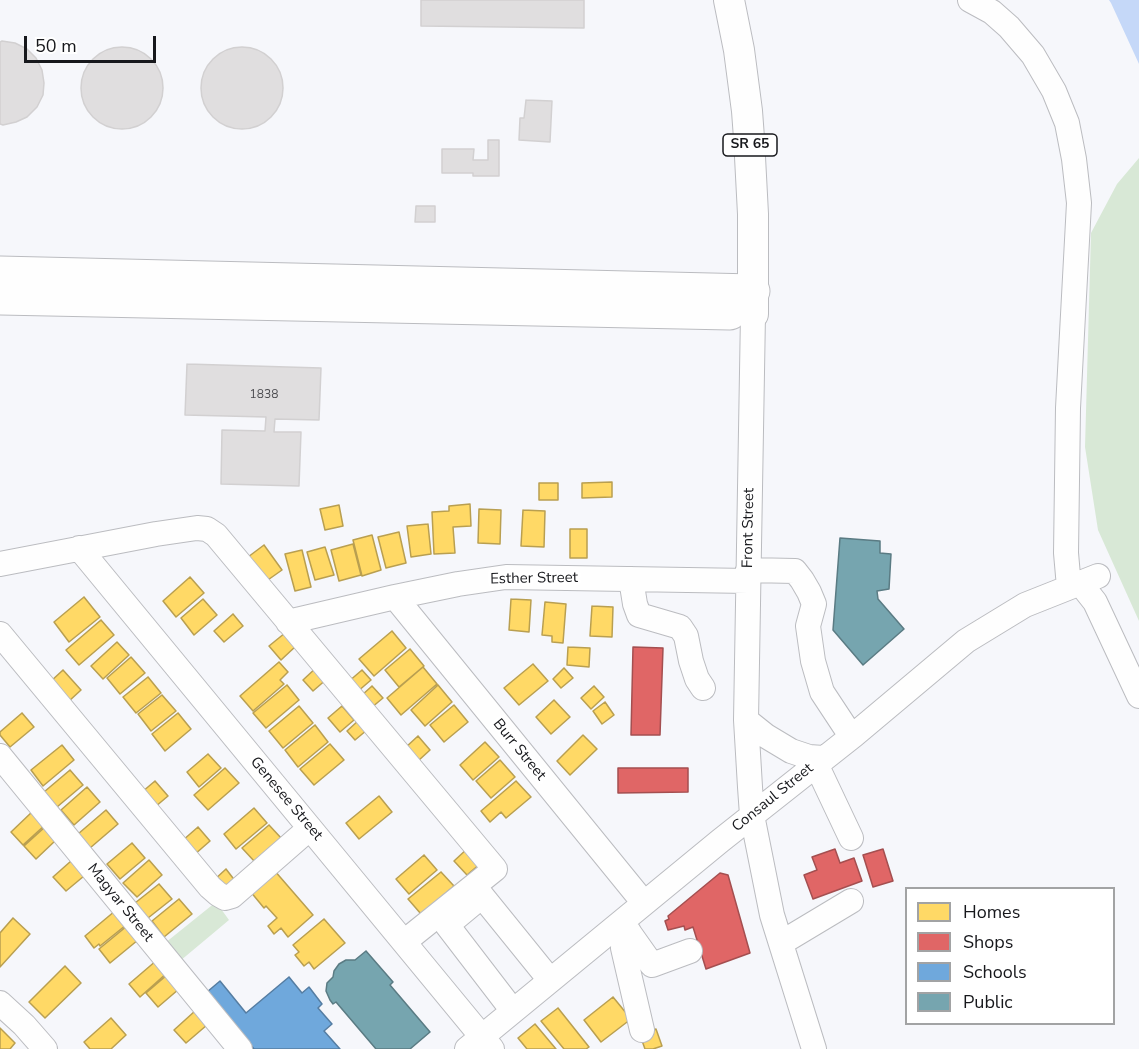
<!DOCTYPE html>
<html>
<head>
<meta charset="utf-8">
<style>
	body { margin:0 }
	#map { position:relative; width:1139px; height:1049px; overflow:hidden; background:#f6f7fb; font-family:"Nunito Sans",sans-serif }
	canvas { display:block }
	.legend { position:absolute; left:905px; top:887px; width:210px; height:138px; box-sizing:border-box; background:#fff; border:2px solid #a2a3a4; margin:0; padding:8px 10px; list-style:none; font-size:18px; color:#17181c }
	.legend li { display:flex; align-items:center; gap:12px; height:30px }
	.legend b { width:30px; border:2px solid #a2a3a4 }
	.scale { position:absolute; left:24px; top:36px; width:132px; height:27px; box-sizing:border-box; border:3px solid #17181c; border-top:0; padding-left:8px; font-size:18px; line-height:21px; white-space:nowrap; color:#17181c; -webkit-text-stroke:4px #fff; paint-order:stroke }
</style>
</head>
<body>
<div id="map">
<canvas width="1139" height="1049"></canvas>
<ul class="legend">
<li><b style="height:16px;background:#ffd966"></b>Homes</li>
<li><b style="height:16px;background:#e06666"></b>Shops</li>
<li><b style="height:16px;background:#6fa8dc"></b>Schools</li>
<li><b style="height:16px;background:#76a5af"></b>Public</li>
</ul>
<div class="scale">50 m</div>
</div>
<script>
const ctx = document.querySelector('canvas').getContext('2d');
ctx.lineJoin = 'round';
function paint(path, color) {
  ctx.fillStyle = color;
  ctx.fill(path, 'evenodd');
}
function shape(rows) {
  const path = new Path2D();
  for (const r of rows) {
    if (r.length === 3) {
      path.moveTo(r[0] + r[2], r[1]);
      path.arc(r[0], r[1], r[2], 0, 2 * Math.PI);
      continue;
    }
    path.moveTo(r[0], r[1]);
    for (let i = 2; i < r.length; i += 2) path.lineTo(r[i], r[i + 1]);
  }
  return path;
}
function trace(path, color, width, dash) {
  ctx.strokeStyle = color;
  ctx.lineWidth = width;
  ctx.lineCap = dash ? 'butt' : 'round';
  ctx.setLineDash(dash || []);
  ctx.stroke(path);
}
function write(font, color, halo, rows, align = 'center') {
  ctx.font = font + ' "Nunito Sans",sans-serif';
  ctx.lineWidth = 6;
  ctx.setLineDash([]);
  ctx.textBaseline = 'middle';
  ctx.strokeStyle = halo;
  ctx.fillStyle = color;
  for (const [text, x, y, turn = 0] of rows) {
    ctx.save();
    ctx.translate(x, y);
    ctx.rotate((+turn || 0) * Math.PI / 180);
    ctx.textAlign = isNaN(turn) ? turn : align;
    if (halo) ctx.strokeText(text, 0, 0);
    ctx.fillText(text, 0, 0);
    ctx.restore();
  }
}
const green = shape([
	[1139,158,1139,621,1098,530,1085,447,1091,233,1117,184],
	[216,902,229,920,180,961,165,943]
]);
const water = shape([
	[1109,0,1139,0,1139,64,1111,3]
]);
const homes = shape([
	[612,482,612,497,582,498,582,483,612,482],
	[539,483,558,483,558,500,539,500,539,483],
	[470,504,471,526,453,527,455,553,434,554,432,512,449,511,449,506,470,504],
	[339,505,343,526,325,530,320,509,339,505],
	[479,509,501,510,500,544,478,543,479,509],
	[523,510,545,511,544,547,521,546,523,510],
	[428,524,431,554,411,557,407,526,428,524],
	[570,529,587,529,587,558,570,558,570,529],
	[399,532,406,563,386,568,378,537,399,532],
	[372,535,381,570,362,576,353,540,372,535],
	[353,544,361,575,339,581,331,550,353,544],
	[264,545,282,570,265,582,248,557,264,545],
	[325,547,334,575,315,580,307,552,325,547],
	[302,550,311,587,295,591,285,554,302,550],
	[190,577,204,593,176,617,163,601,190,577],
	[84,597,100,617,69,642,54,622,84,597],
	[203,599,217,615,194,635,181,618,203,599],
	[511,599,531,600,529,632,509,630,511,599],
	[545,602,566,604,563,643,552,642,552,636,542,635,545,602],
	[592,606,613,607,612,637,590,636,592,606],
	[233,614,243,626,224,642,214,631,233,614],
	[101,620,114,635,79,665,66,650,101,620],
	[392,631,406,648,374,676,359,659,392,631],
	[285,633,296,646,281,660,269,646,285,633],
	[117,642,129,655,103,679,91,666,117,642],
	[568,647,590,648,589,667,567,665,568,647],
	[410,649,424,666,399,687,385,670,410,649],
	[131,657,145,673,120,694,107,678,131,657],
	[279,662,288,672,280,680,284,684,253,711,240,696,279,662],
	[533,664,548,681,519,705,504,688,533,664],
	[318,666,328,678,313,691,303,680,318,666],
	[423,667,437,684,401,715,387,698,423,667],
	[564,668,573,678,561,688,553,679,564,668],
	[63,670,81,690,68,702,50,682,63,670],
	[362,670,371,680,357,692,348,682,362,670],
	[148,677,161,693,136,713,123,697,148,677],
	[287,685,299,700,266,728,253,713,287,685],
	[438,685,452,702,425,726,411,710,438,685],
	[372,686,383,698,371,708,361,696,372,686],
	[594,686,604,697,591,709,581,698,594,686],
	[162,695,176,711,151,731,138,714,162,695],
	[554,700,570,717,551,734,536,717,554,700],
	[605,702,614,715,602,724,593,711,605,702],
	[454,705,468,722,444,742,430,725,454,705],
	[299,706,313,723,283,748,269,731,299,706],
	[342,706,354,720,340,732,328,718,342,706],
	[22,713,34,727,10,747,0,735,0,732,22,713],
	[178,713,191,729,165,751,152,734,178,713],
	[359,720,367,730,355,740,347,731,359,720],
	[315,725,328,742,298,767,285,750,315,725],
	[583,735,597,749,570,775,557,761,583,735],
	[418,736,430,750,418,761,405,748,418,736],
	[485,742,499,757,473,780,460,765,485,742],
	[330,744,344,760,314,785,300,769,330,744],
	[62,745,74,760,43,786,31,770,62,745],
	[208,754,221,768,199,787,187,772,208,754],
	[500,760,515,777,491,798,476,781,500,760],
	[225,768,239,783,208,810,194,795,225,768],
	[70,770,83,785,57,807,44,792,70,770],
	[155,781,168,796,155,807,142,792,155,781],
	[516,781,531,797,506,818,501,812,490,822,481,811,516,781],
	[87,787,100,802,74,825,61,810,87,787],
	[379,796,392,812,359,839,346,823,379,796],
	[254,808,267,823,236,849,224,834,254,808],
	[106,810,118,824,90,848,78,834,106,810],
	[33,811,45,825,23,845,11,832,33,811],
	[269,825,282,839,255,862,242,848,269,825],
	[45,827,56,840,36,859,24,846,45,827],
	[198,827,210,841,194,855,182,841,198,827],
	[132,843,145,858,120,879,107,864,132,843],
	[468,848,481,863,467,875,454,861,468,848],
	[424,855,437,870,409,894,396,879,424,855],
	[149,860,162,875,137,897,123,883,149,860],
	[71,861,84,876,66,891,53,877,71,861],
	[226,869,236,882,224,893,213,881,226,869],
	[274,870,313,915,288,937,281,928,274,934,268,926,277,918,266,906,264,908,250,891,274,870],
	[441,872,454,886,421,914,408,899,441,872],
	[159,884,172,899,148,918,135,903,159,884],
	[179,899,192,914,164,937,152,921,179,899],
	[115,911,126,925,100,946,99,944,94,948,85,936,115,911],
	[13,918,30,934,0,967,0,933,13,918],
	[324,919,345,943,314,969,309,962,304,966,295,955,299,952,293,945,324,919],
	[127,926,138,940,110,963,99,949,127,926],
	[157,960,168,972,140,997,129,984,157,960],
	[65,966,81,983,45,1018,29,1002,65,966],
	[167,975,179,989,158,1007,146,993,167,975],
	[613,997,631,1019,601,1042,584,1020,613,997],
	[558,1008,589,1047,586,1049,564,1049,541,1021,558,1008],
	[195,1011,207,1025,186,1043,174,1030,195,1011],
	[111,1018,126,1035,111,1049,90,1049,84,1042,111,1018],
	[535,1024,556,1049,527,1049,518,1038,535,1024],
	[0,1028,15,1043,10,1049,0,1049,0,1028],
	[656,1029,662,1046,653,1049,645,1049,640,1035,656,1029]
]);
const shops = shape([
	[633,647,663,648,660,735,631,735,633,647],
	[618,768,688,768,688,792,618,793,618,768],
	[835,849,840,863,854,858,862,881,813,899,804,875,817,870,812,857,835,849],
	[883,849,893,881,873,887,863,855,883,849],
	[720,873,728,875,750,953,706,969,693,927,685,930,684,926,668,930,665,921,669,919,668,916,720,873]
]);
const schools = shape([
	[289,977,302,993,309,987,322,1004,318,1008,332,1024,324,1031,340,1049,254,1049,207,992,220,981,246,1013,289,977]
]);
const public = shape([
	[840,538,880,541,880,553,891,554,889,589,877,591,878,599,904,629,863,665,833,630,840,538],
	[366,951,393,982,390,985,430,1032,410,1049,376,1049,336,1002,333,1004,330,1000,326,991,327,983,333,977,334,971,339,964,346,960,355,960,366,951]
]);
const building = shape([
	[421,0,584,0,584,28,421,26,421,0],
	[2,41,15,43,27,49,36,58,42,70,44,83,43,95,37,107,27,117,16,122,3,125,0,124,0,42,2,41],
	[122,88,41],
	[242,88,41],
	[526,100,552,101,550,142,519,140,520,118,524,118,526,100],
	[488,140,499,140,499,176,473,176,473,173,442,173,442,149,474,149,473,160,488,160,488,140],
	[416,206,435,206,435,222,415,222,416,206],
	[187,364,321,368,319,420,275,419,274,432,301,432,299,486,221,484,222,430,265,431,266,417,185,415,187,364]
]);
const minor = shape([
	[970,0,992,12,1009,27,1033,55,1054,91,1067,123,1074,159,1079,203,1068,408,1066,553,1069,587],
	[753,314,746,720,750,787,752,815,772,915,814,1049],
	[79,548,492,1049],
	[0,564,156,534,197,528,207,529,216,535,495,869,404,942],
	[748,570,795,571,802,580,809,592,814,604,808,626,813,661,822,692,851,736],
	[631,579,635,604,639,615,680,627,686,636,691,661,697,679,703,688],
	[1080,583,1095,602,1139,696],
	[395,597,644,903],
	[288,622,395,597,458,584,506,577,748,581],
	[0,634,210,887,218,894,225,898,232,896,310,828],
	[746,720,766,736,791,751,809,757,823,758],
	[0,756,240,1049],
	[816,764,851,838],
	[623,924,652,965,690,951],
	[629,932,623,948,642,1030],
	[781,943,851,901],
	[0,1003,24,1025,45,1049],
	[513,1011,447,925,482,896,550,980],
	[467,1049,720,841,854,735,966,641,1025,605,1098,576]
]);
const major = shape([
	[729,0,739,50,747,111,749,138,753,214,753,314]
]);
const highway = shape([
	[0,273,753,291],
	[0,298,730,313]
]);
const numberNames = [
	["1838",264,395]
];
const shields = [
	[750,145,54]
];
const shieldNames = [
	["SR 65",750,145]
];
const streetNames = [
	["Front Street",749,528,-89],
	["Esther Street",534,579,-1],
	["Burr Street",519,750,51],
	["Consaul Street",773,798,-39],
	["Genesee Street",286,799,50],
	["Magyar Street",120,903,51]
];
paint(green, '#d8e8d6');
paint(water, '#c5d8f8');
paint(homes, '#ffd966');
trace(homes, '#b99f50', 1.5);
paint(shops, '#e06666');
trace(shops, '#a44f50', 1.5);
paint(schools, '#6fa8dc');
trace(schools, '#557da2', 1.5);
paint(public, '#76a5af');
trace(public, '#5a7b83', 1.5);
paint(building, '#e0dedf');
trace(building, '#d2d0d1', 1.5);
trace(minor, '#bbbcc0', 26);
trace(major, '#bbbcc0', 32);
trace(highway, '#bbbcc0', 35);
trace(minor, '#fefefe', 24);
trace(major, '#fefefe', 30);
trace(highway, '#fefefe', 33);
write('12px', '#4a4a4e', null, numberNames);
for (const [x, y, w] of shields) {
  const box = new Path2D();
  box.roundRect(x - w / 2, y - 11, w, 22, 4.5);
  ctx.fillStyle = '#fff';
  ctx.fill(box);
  trace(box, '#17181c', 1.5);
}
write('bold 14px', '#17181c', null, shieldNames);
write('15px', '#17181c', '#fff', streetNames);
</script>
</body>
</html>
